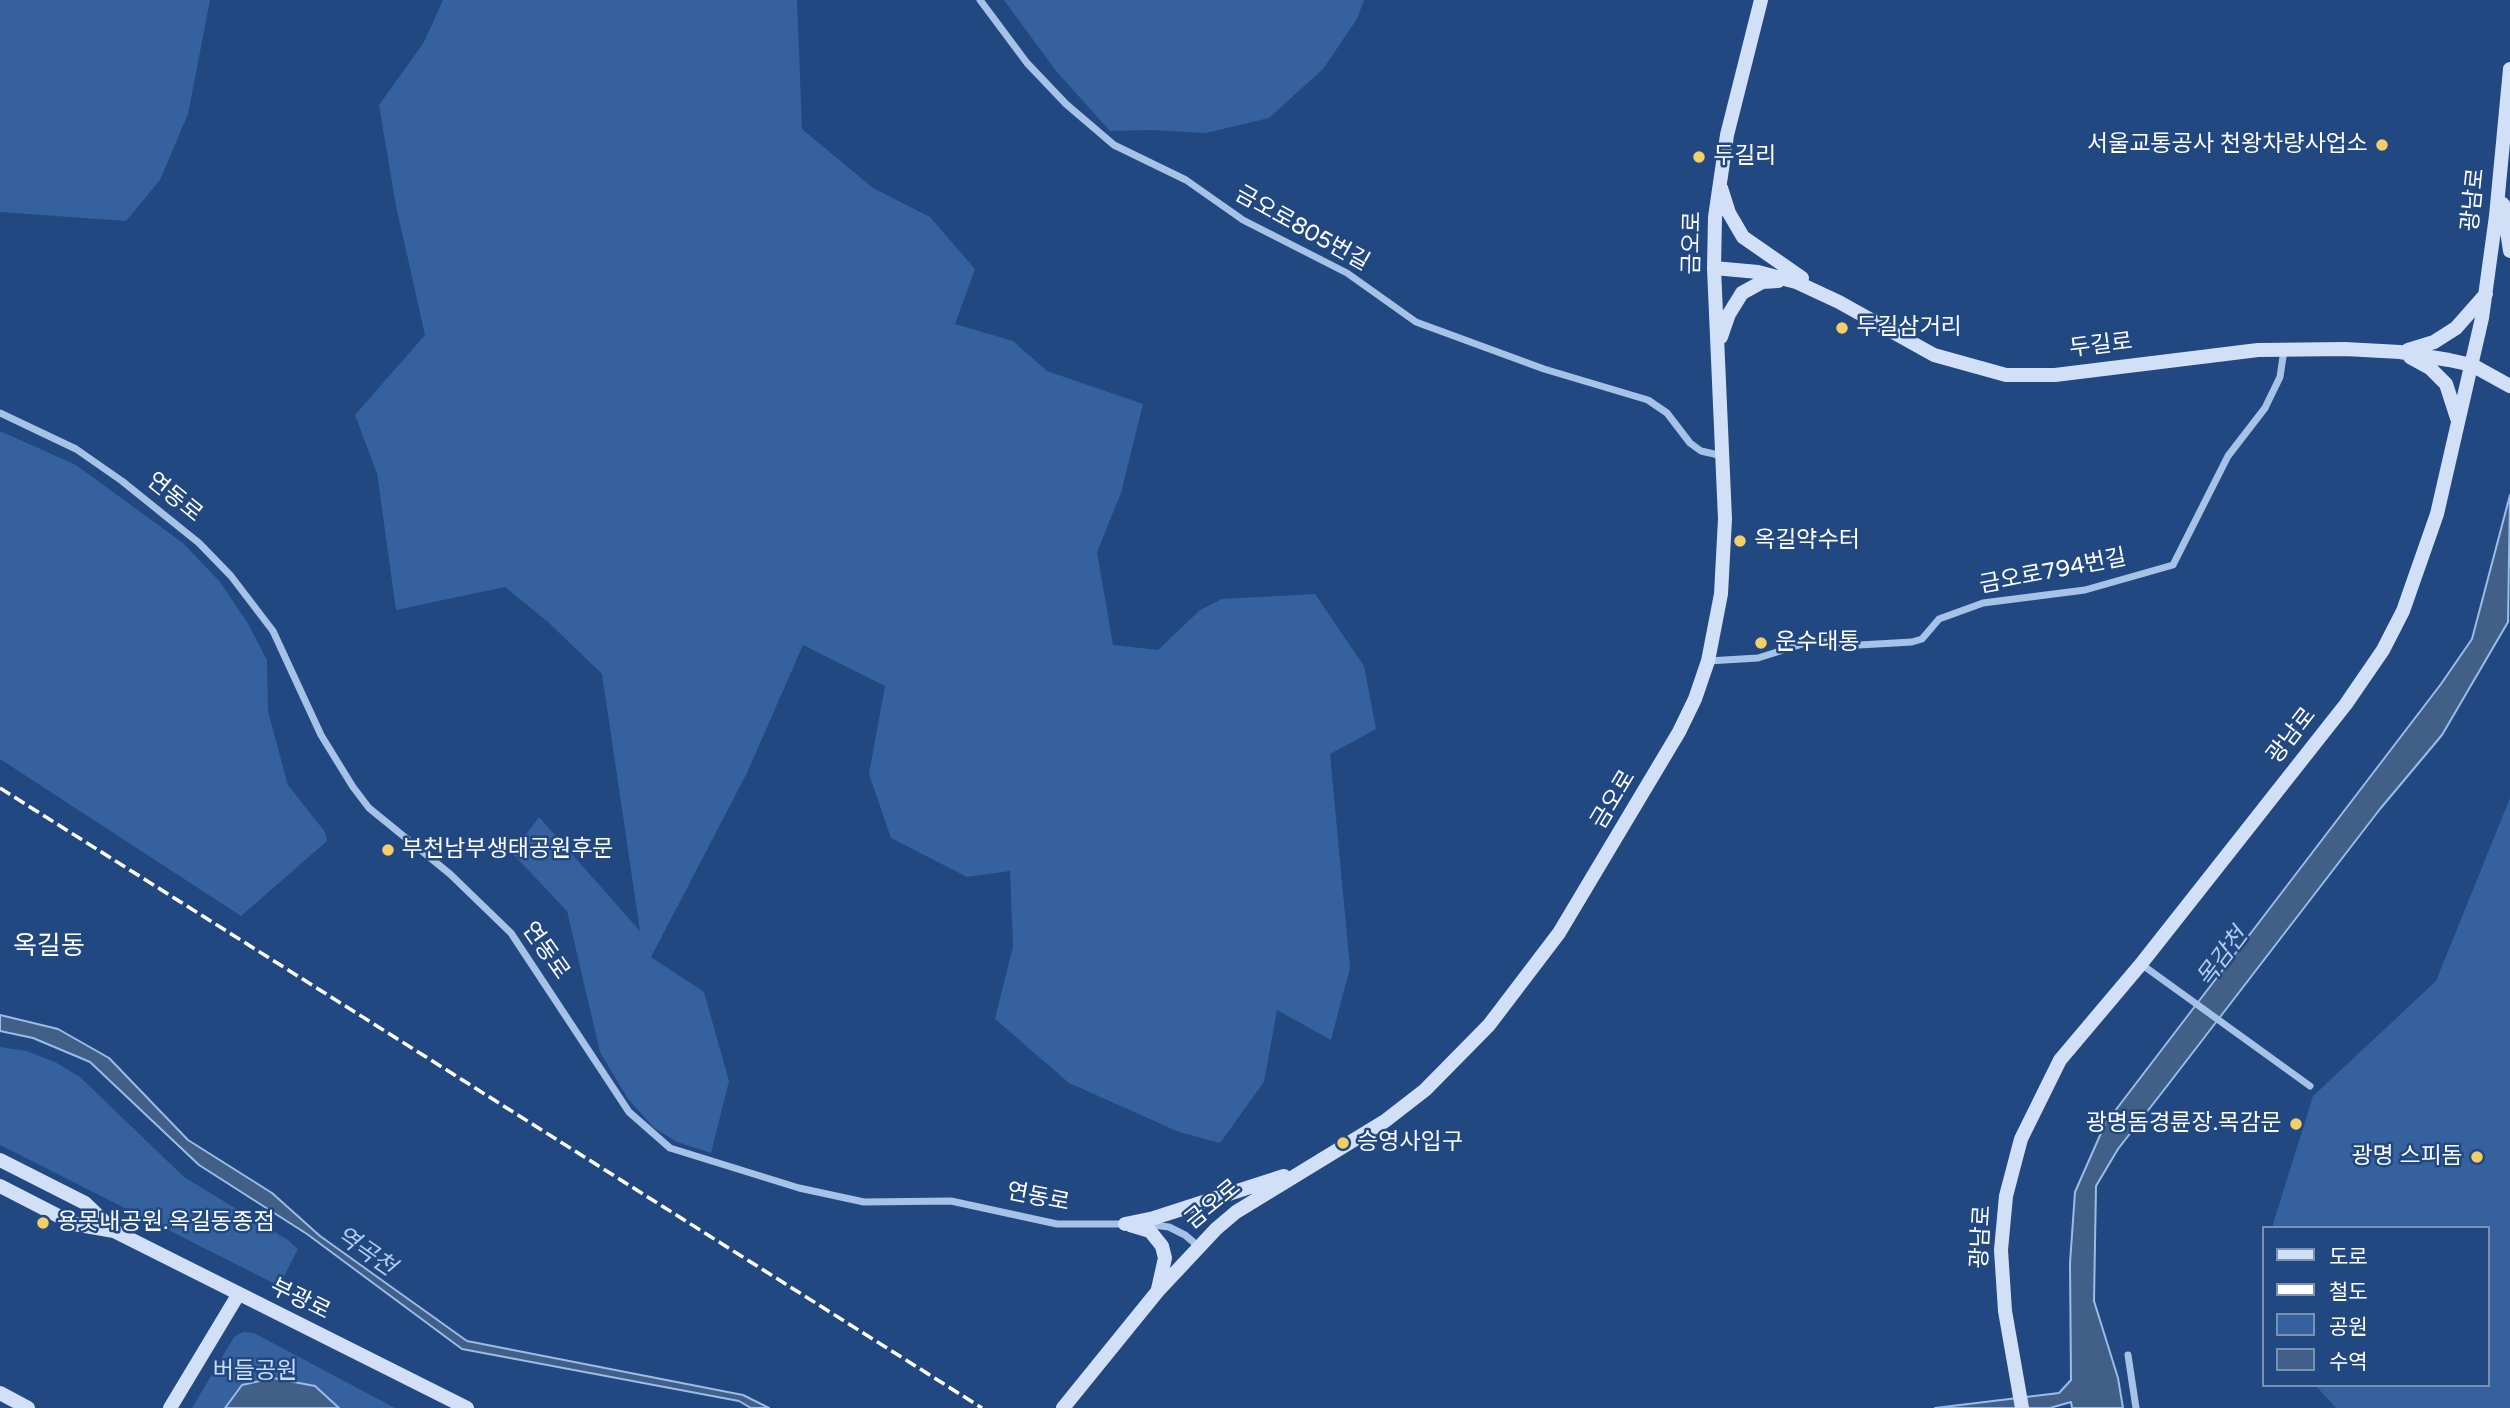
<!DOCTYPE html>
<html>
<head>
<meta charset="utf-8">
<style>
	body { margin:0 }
	#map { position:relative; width:2510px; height:1408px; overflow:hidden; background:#214880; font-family:"Varela Round","Noto Sans KR",sans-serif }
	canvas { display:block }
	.legend { position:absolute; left:2262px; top:1226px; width:228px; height:161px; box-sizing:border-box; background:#214880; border:2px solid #7a91b3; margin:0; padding:9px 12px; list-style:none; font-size:21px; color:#fff }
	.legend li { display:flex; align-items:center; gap:14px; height:35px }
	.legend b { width:35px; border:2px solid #7a91b3 }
</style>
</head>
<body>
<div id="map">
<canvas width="2510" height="1408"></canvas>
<ul class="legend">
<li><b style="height:9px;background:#d1e0f6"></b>도로</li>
<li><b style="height:9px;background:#fff"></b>철도</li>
<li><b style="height:19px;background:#35619e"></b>공원</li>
<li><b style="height:19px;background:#425f87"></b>수역</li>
</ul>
</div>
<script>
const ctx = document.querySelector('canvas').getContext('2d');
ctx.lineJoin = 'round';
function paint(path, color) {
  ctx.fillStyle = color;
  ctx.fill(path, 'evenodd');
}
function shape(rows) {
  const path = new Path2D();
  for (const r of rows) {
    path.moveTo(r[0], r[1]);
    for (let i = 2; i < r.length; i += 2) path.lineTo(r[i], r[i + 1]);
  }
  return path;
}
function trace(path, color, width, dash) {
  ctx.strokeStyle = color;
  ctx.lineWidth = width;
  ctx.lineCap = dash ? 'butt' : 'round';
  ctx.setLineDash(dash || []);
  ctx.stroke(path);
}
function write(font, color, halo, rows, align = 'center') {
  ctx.font = font + ' "Varela Round","Noto Sans KR",sans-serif';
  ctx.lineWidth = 5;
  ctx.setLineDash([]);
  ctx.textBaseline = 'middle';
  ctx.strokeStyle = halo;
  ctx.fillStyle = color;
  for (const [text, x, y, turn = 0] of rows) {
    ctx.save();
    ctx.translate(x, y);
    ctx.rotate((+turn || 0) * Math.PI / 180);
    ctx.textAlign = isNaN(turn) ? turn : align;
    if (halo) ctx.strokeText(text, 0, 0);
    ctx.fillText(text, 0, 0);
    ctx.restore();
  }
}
const green = shape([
	[0,0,210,0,188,114,160,180,126,221,0,212],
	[443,0,797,0,802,129,873,188,930,217,975,269,955,324,1013,341,1047,371,1143,404,1121,493,1097,552,1113,645,1158,650,1200,610,1222,599,1315,594,1364,666,1376,729,1330,754,1350,968,1331,1040,1277,1010,1264,1082,1220,1143,1179,1132,1069,1083,995,1019,1013,946,1010,871,967,877,891,838,869,774,885,686,803,645,747,773,651,957,704,992,729,1081,711,1153,677,1142,654,1128,628,1099,600,1052,567,911,512,853,539,817,640,931,602,674,548,622,505,587,396,610,377,473,355,415,425,335,396,206,379,105,424,42],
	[1004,0,1364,0,1357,19,1323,69,1269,118,1206,133,1152,130,1110,131,1056,71],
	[0,431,76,465,183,543,220,582,247,622,267,660,268,712,288,785,325,832,327,841,241,916,0,759],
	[2510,798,2510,1408,2336,1408,2315,1385,2487,1385,2487,1228,2273,1228,2273,1224,2313,1096,2436,981],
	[0,1047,27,1051,55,1062,80,1077,184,1177,288,1240,298,1249,279,1286,0,1145],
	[243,1332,254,1333,395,1408,192,1408,234,1337]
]);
const water = shape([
	[2510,495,2508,622,2442,735,2380,809,2167,1086,2118,1149,2096,1186,2094,1301,2118,1378,2123,1408,2072,1408,2071,1402,2050,1408,1935,1408,2059,1393,2071,1380,2070,1263,2075,1192,2105,1124,2441,684,2472,639,2510,495],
	[0,1015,58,1029,109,1058,188,1140,272,1193,320,1236,467,1341,743,1395,769,1408,751,1408,739,1401,462,1349,307,1234,199,1165,90,1062,33,1038,0,1031,0,1015],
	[273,1378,315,1386,339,1408,225,1408,242,1385,273,1378]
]);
const street = shape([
	[980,0,1027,63,1066,104,1114,145,1186,180,1243,220,1347,273,1416,322,1544,369,1648,400,1667,413,1690,443,1701,451,1723,456],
	[0,413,76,449,122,481,199,543,231,576,273,631,321,735,353,787,369,808,450,874,511,933,629,1112,670,1148,799,1188,864,1202,951,1201,1057,1224,1127,1224],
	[1708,661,1758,658,1812,641,1859,645,1912,642,1922,639,1939,619,1983,603,2085,590,2173,565,2228,456,2265,408,2280,377,2284,350],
	[2141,964,2310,1086],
	[1145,1224,1169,1227,1185,1235,1198,1246],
	[2128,1355,2136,1408]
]);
const secondary = shape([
	[1721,188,1729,213,1743,237,1802,278],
	[2503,204,2510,251],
	[1714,268,1758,272,1796,282,1839,302,1934,355,2006,375,2055,375,2258,350,2345,349,2400,352,2449,360,2472,365,2510,386],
	[1721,337,1729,314,1742,293,1762,282,1778,281],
	[2408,350,2434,342,2456,328,2486,294],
	[2410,357,2430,368,2446,384,2457,418],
	[0,1160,85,1203,113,1230],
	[0,1186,74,1224,114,1231,467,1408],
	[1125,1224,1154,1218,1284,1176],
	[1130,1225,1150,1231,1162,1246,1165,1258,1158,1289],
	[0,1393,28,1408],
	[170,1408,238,1295],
	[1063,1408,1157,1292,1216,1229,1236,1212,1385,1121,1425,1090,1489,1025,1559,933,1679,732,1695,699,1708,661,1721,594,1725,519,1714,268,1715,217,1727,135,1761,0],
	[2022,1408,2005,1311,2001,1250,2006,1196,2021,1139,2060,1060,2141,964,2346,704,2383,650,2403,611,2437,514,2482,318,2496,216,2510,69]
]);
const rail = shape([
	[0,788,982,1408]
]);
const markers = [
	[2382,145,7,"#f4cf68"],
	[1699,157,7,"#f4cf68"],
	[1842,328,7,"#f4cf68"],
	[1740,541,7,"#f4cf68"],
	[1761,643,7,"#f4cf68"],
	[388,850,7,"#f4cf68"],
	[2296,1124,7,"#f4cf68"],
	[1343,1143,7,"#f4cf68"],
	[2477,1157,7,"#f4cf68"],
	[43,1223,7,"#f4cf68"]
];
const poiNames = [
	["서울교통공사 천왕차량사업소",2368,145,"right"],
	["두길리",1713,157],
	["두길삼거리",1856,328],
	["옥길약수터",1754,541],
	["운수대통",1775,643],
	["부천남부생태공원후문",402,850],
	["광명돔경륜장.목감문",2282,1124,"right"],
	["승영사입구",1357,1143],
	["광명 스피돔",2463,1157,"right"],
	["용못내공원.옥길동종점",57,1223]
];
const streetNames = [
	["광남로",2474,200,-84],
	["금오로805번길",1302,229,29],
	["금오로",1693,243,-89],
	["두길로",2101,346,-7],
	["연동로",174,498,39],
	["금오로794번길",2053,572,-11],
	["광남로",2292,736,-52],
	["금오로",1614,800,-59],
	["연동로",545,951,55],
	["연동로",1038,1198,11],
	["금오로",1213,1205,-39],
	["광남로",1982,1237,-87],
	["부광로",300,1300,26]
];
const parkNames = [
	["버들공원",255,1372]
];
const waterNames = [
	["목감천",2223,958,-53],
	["역곡천",365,1252,35]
];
const quarterNames = [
	["옥길동",49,947]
];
paint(green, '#35619e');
paint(water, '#425f87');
trace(water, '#9abde8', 2);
trace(street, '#a6c2e7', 7);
trace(secondary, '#d1e0f6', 14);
trace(rail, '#fff', 3.5, [12, 5]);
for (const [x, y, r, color] of markers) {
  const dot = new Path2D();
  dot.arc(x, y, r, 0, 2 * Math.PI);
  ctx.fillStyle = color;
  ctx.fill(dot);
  trace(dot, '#214880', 2.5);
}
write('23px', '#fff', '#214880', poiNames, 'left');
write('23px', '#fff', '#214880', streetNames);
write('23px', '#caddf6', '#214880', parkNames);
write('italic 24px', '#b2ccef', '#214880', waterNames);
write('26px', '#fff', '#214880', quarterNames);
</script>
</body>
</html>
